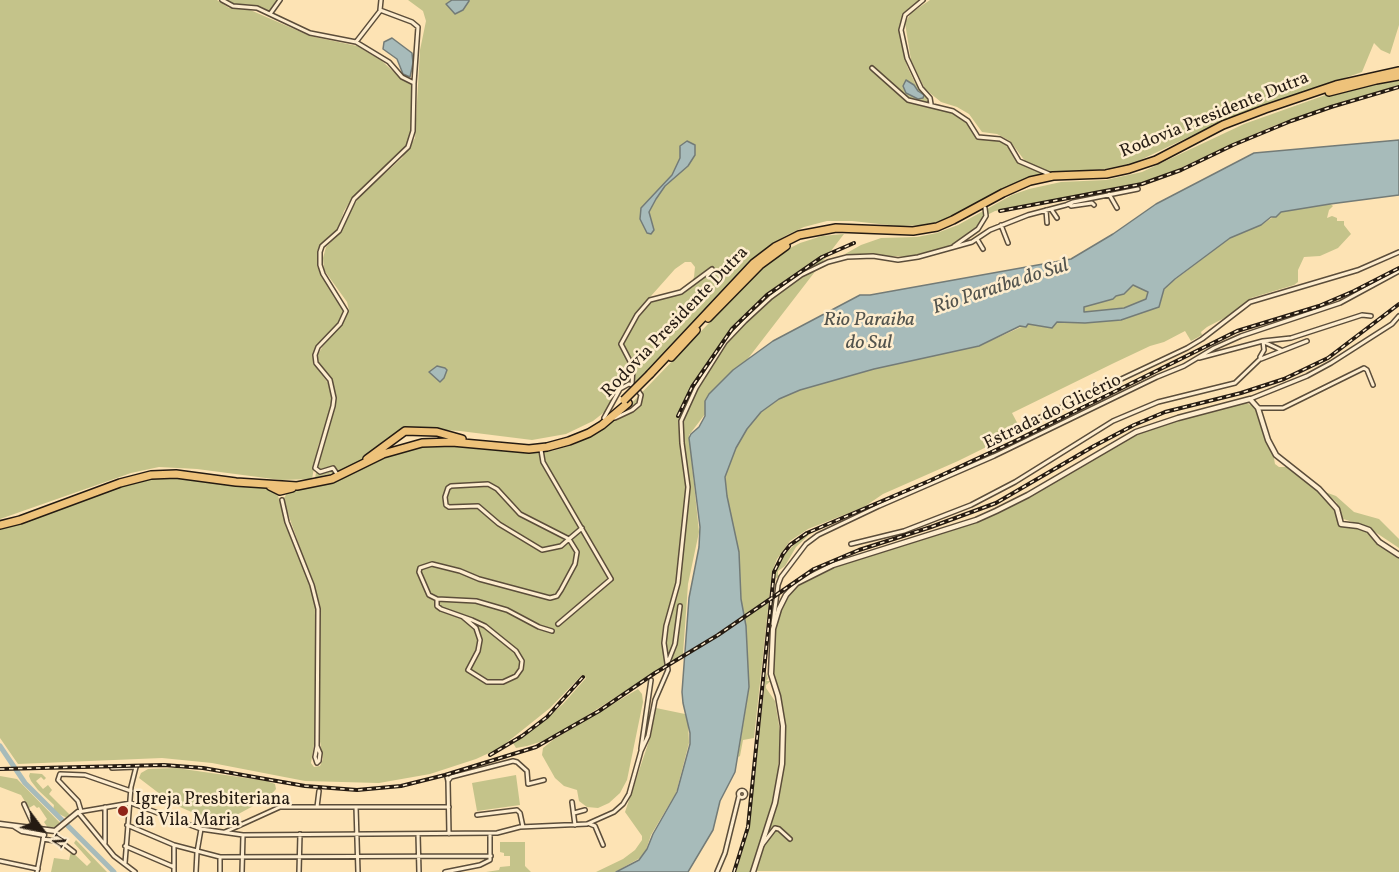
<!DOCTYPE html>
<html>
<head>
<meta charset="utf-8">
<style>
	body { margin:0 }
	#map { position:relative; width:1399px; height:872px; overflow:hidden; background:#fde3b4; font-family:Vollkorn,serif }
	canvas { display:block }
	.north { position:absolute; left:12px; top:800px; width:60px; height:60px; -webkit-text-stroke:4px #feedce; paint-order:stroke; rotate:122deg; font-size:16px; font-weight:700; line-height:24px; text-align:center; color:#251b12 }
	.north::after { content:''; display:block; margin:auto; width:21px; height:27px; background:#251b12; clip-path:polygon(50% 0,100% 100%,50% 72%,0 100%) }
</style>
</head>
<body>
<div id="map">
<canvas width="1399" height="872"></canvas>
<div class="north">N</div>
</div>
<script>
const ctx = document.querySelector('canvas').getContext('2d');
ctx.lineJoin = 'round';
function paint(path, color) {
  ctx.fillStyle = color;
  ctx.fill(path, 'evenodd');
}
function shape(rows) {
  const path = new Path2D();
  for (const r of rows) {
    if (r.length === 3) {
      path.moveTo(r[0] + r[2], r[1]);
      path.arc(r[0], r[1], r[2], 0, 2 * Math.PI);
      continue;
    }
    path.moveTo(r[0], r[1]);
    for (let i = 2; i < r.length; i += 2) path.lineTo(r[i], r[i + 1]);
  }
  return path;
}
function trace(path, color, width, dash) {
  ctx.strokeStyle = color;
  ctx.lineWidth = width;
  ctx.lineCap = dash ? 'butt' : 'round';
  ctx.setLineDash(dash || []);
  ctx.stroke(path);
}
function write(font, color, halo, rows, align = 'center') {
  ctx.font = font + ' Vollkorn,serif';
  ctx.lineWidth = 5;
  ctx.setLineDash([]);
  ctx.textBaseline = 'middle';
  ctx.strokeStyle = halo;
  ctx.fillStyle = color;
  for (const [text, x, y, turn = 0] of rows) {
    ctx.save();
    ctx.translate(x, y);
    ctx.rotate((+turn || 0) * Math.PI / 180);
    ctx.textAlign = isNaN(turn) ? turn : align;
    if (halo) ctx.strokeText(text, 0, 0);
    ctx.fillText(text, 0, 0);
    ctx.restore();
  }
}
const green = shape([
	[0,0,217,0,229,8,248,9,310,36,357,46,382,61,400,78,412,84,412,132,406,146,353,197,344,211,338,229,323,242,317,251,317,266,323,278,344,312,340,321,318,346,313,356,313,363,328,383,332,400,331,410,318,446,312,479,281,480,197,469,159,467,131,473,0,519],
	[225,0,277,0,270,11,254,5,234,4],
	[408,0,920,0,904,13,900,30,907,66,915,83,930,100,930,103,910,100,956,114,967,122,977,137,1001,141,1008,146,1017,162,1045,174,1017,182,950,217,929,225,898,226,852,221,827,221,804,227,787,235,773,243,756,257,634,384,634,369,622,346,623,339,650,302,658,298,680,294,690,287,694,277,695,267,691,262,685,262,675,269,643,305,626,329,620,347,632,366,632,383,621,387,607,410,593,421,566,434,532,440,460,431,413,428,357,463,339,471,315,478,321,447,335,402,332,382,319,365,317,356,323,346,344,321,349,310,347,302,324,270,323,258,326,247,341,232,354,205,360,196,402,158,415,138,420,50,426,21,423,11],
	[930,0,1399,0,1399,25,1390,54,1381,50,1374,43,1362,72,1229,118,1134,163,1104,169,1050,173,1025,161,1010,141,997,134,982,132,969,114,957,107,941,102,925,89,911,60,905,23,911,13],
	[1399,78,1399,86,1349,100,1273,126,1156,179,1120,189,995,211,985,216,982,224,971,233,954,243,950,248,914,257,845,254,861,245,881,238,917,237,937,233,958,225,1012,195,1029,189,1061,182,1106,180,1142,172,1244,124,1334,92],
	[1330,204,1333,206,1329,210,1327,218,1332,216,1337,218,1337,221,1344,221,1344,225,1351,234,1338,248,1320,256,1304,257,1298,270,1298,282,1294,285,1251,298,1232,314,1207,327,1201,332,1202,335,1191,341,1185,331,1164,342,1150,346,1114,363,1012,413,1021,430,958,461,883,494,864,507,808,529,790,541,777,559,772,572,754,738,743,740,740,756,738,757,749,687,746,626,741,599,739,552,727,496,725,477,736,448,747,429,761,412,779,399,800,390,874,369,979,346,1028,324,1052,328,1057,322,1085,323,1121,320,1159,307,1164,289,1168,285,1230,238,1261,225,1281,212],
	[844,234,689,435,699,532,688,584,683,654,569,727,543,741,527,746,516,748,513,743,539,725,563,704,586,678,582,675,550,708,500,748,476,759,430,774,379,783,305,781,212,763,162,758,18,764,0,738,0,528,25,522,138,480,175,477,257,486,270,490,278,496,313,595,317,611,315,738,311,763,314,767,320,766,323,759,317,724,320,605,285,505,284,498,287,493,292,490,317,487,336,482,386,456,426,444,532,453,552,451,573,445,598,432,625,410,764,266,780,253,800,243,822,236],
	[1133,285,1148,292,1146,299,1124,308,1084,312,1083,307,1113,299,1116,296,1124,294],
	[1246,403,1253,406,1257,409,1266,439,1273,453,1275,464,1279,467,1289,467,1308,480,1334,508,1342,527,1358,528,1370,534,1377,543,1399,557,1399,872,756,871,777,801,784,766,785,726,780,696,772,672,775,634,779,614,783,603,793,588,827,570,982,519,1134,435,1167,422],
	[1325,492,1336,496,1354,512,1379,519,1399,539,1399,548,1366,526,1340,518,1337,503],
	[811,533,796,547,785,566,778,571,778,577,775,579,778,564,785,554,797,542],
	[766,672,768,679,766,681,771,681,766,685,766,688,775,701,780,732,778,773,772,803,750,872,736,872,749,828],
	[638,689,642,694,643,702,627,780,620,793,609,803,598,808,587,807,579,801,577,790,564,786,555,778,542,755,543,748,553,740],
	[656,708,685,714,688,723,689,743,676,793,651,835,646,850,640,858,615,872,596,872,623,859,635,850,642,840,642,836,625,812,651,735],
	[176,768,267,781,275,784,276,789,268,798,231,818,221,821,210,820,173,804,139,778,141,773,148,769],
	[30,773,42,774,46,778,44,780,41,777,36,781,43,789,48,785,52,790,49,794,70,815,67,818,53,811,54,805,38,790,31,781,29,776],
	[516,775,520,805,477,811,472,783],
	[0,776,17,779,61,824,57,827,48,828,44,822,47,819,39,807,37,808,34,805,29,808,21,795,0,787],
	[76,840,107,872,51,872,54,858,69,860,71,851,87,866,91,862,74,843],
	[500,842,525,842,525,866,531,872,486,872,499,870,500,867,510,866,510,856,504,856,504,853,500,852]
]);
const water = shape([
	[452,0,469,0,469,1,463,10,455,14,446,4,452,0],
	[392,38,412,53,413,63,410,77,403,74,397,59,383,49,384,42,392,38],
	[906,80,914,85,918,91,924,95,923,98,918,99,906,93,903,86,906,80],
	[1399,140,1399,195,1330,204,1281,212,1276,217,1271,217,1261,225,1230,238,1175,279,1164,289,1159,307,1121,320,1085,323,1057,322,1052,328,1028,324,1026,327,1020,326,979,346,874,369,800,390,779,399,761,412,747,429,736,448,725,477,727,496,739,552,741,599,746,626,749,687,735,772,720,801,713,830,688,872,616,872,639,860,647,849,653,834,677,792,690,744,690,733,683,703,682,692,689,598,699,547,700,527,689,438,691,434,699,427,705,416,705,401,709,394,733,370,773,341,860,295,870,295,1071,259,1113,234,1156,204,1254,153,1399,140],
	[1133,285,1148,292,1146,299,1124,308,1084,312,1084,307,1113,299,1116,296,1124,294,1133,285],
	[687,141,695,145,695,155,688,166,665,186,656,199,649,212,654,230,651,234,647,233,640,219,641,208,672,175,680,158,680,146,687,141],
	[437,366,445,368,447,370,444,378,440,382,429,372,437,366]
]);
const river = shape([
	[0,746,25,783,114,872]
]);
const minor = shape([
	[222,0,233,6,257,8,310,33,356,42,389,62,402,77,414,83],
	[923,0,905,15,901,30,907,58,921,88,930,98,931,104],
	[270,14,280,0],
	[356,42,380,11],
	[872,68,908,100,953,111,968,121,978,137,1000,139,1009,144,1019,161,1049,174],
	[1109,194,1117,208],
	[1069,204,1071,206,1092,203,1094,205],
	[1051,209,1057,218],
	[1046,210,1047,223],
	[1001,225,1008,243],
	[977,239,983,249],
	[954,246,978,229,986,216,985,208],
	[1263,341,1291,338,1362,315,1371,316],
	[1264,342,1281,350],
	[1199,358,1263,341,1264,350,1260,357,1261,359,1307,341],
	[632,384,633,367,621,344,637,315,650,300,681,292,712,269],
	[1250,399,1307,376,1331,363,1392,324,1399,316],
	[1258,408,1283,408,1364,368,1367,370,1373,385],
	[604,418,620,389,629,384,635,386,641,395,639,404,632,410,615,418],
	[1026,424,1187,348,1202,339,1250,302,1358,270,1399,252],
	[541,450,543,462,611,579,558,624],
	[337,474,333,468,320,472,315,468,333,406,334,398,330,380,316,363,315,355,318,347,340,324,346,311,323,274,320,265,320,252,322,246,339,231,354,199,408,147,413,131,414,83,418,27,412,22,380,10,381,0],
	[282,500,287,522,312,585,318,609,317,746,315,757,317,763,319,761,320,753,317,746],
	[851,544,904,531,971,505,1015,482,1113,421,1158,402,1235,383,1260,359],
	[437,599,437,606,441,609,472,620,485,626,516,651,522,661,521,669,516,676,503,682,487,682,468,670,478,651,480,640,476,628,463,617],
	[773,624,778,585,781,577,806,544,818,535,879,506,994,456,1157,377,1184,366,1214,348,1241,336,1340,303,1399,271],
	[552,631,539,627,507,610,476,601,437,599,429,595,419,572,420,568,432,564,460,571,479,579,550,598,557,596,561,590,575,564,577,552,569,539,520,514,497,489,488,484,451,486,448,488,445,497,446,505,449,507,478,506,499,524,542,550,561,546,569,539,582,528],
	[668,662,675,644,680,606],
	[641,749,651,680],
	[112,768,136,767,131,787,125,863],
	[447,777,448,781,449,834],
	[448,781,451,777,513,761,517,762,527,771,528,784,544,780],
	[742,794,3.5],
	[572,802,575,825],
	[24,804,35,828],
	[317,807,319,791],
	[356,807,358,872],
	[81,811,78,801,58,780,60,774,85,775,131,791],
	[574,813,585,810],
	[477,815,517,810,520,813,523,827],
	[590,824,595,826,603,845],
	[127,825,174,845,220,857,491,856],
	[225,832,280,807,449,807],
	[418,834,419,872],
	[43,839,61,842,74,852],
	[105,843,105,807],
	[174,845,174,872],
	[762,845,775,828,779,829,790,839],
	[125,846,174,867],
	[0,861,38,869],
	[37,872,44,835],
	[135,872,114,856,78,812,131,803,201,829,243,835,497,833,520,827,587,824,614,812,623,804,629,794,641,751,648,736,655,700,668,670,664,643,666,626,678,583,688,487,682,443,681,421,696,388,725,342,745,321,771,297,801,275,828,262,847,257,873,256,898,260,918,257,972,242,990,230,1028,215,1066,205,1073,202,1138,189],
	[196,872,197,852,201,829],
	[220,872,220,857],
	[242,872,243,835],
	[299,872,300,834],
	[445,872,480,865,490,860,490,834],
	[717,872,725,853,739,796]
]);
const tertiary = shape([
	[0,824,55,831,78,812],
	[14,826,22,831,44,835],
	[753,872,775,803,782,764,783,726,778,696,771,674,773,629,779,609,786,595,797,583,833,565,976,520,996,511,1028,495,1136,432,1178,418,1250,399,1258,408,1268,440,1276,455,1319,489,1337,509,1341,524,1358,526,1369,530,1379,542,1399,555]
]);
const motorway = shape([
	[1329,92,1376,80,1399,76],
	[708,318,760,265,786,246],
	[671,357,696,330],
	[650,374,754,263,775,247,799,235,836,228,913,231,937,227,953,220,1003,193,1030,181,1053,176,1106,174,1129,169,1156,160,1223,125,1265,109,1336,85,1399,71],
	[367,459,405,431,437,432,462,439],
	[270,486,280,491,292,488],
	[0,525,20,520,120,483,151,475,176,474,236,482,297,486,332,479,383,454,422,443,452,442,529,449,547,447,569,441,589,433,602,425,628,403]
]);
const rail = shape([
	[1000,211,1142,184,1181,170,1233,145,1291,121,1331,107,1399,87],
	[678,416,692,387,732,329,767,295,822,257,854,243],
	[490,755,522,736,547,717,583,677],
	[0,769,164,765,203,768,305,786,357,790,401,786,445,775,536,747,599,711,655,673,718,635,814,569,859,550,931,527,996,503,1094,446,1134,425,1165,412,1241,393,1284,379,1328,358,1399,304],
	[734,872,748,827,774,572,783,554,790,545,807,533,929,481,1013,442,1237,331,1319,306,1354,291,1399,268]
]);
const motorwayBridge = shape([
	[624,400,650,374]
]);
const markers = [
	[123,811,6,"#8f2418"]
];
const streetNames = [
	["Rodovia Presidente Dutra",1215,116,-22],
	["Rodovia Presidente Dutra",676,323,-46],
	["Estrada do Glicério",1053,413,-26]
];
const poiNames = [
	["Igreja Presbiteriana",135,801],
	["da Vila Maria",135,822]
];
const waterNames = [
	["Rio Paraíba do Sul",1001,288,-18],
	["Rio Paraiba",869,321],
	["do Sul",869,344]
];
paint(green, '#c4c38a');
paint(water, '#a7bbba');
trace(water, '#737b77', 1.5);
trace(river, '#a7bbba', 5);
trace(minor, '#5b4d3a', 6);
trace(tertiary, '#5b4d3a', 7);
trace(motorway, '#251b12', 10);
trace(minor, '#feedce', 3);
trace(tertiary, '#feedce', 4);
trace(motorway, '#eec27a', 7);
trace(rail, '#251b12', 4);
trace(rail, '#feedce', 1.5, [4.5]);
trace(motorwayBridge, '#251b12', 10, []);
trace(motorwayBridge, '#eec27a', 7);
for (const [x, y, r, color] of markers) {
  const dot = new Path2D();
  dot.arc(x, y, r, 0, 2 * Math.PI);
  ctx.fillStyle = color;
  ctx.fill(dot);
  trace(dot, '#feedce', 2);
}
write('18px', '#251b12', '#feedce', streetNames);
write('18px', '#251b12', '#feedce', poiNames, 'left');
write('italic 20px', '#52534d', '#feedce', waterNames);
</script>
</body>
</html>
